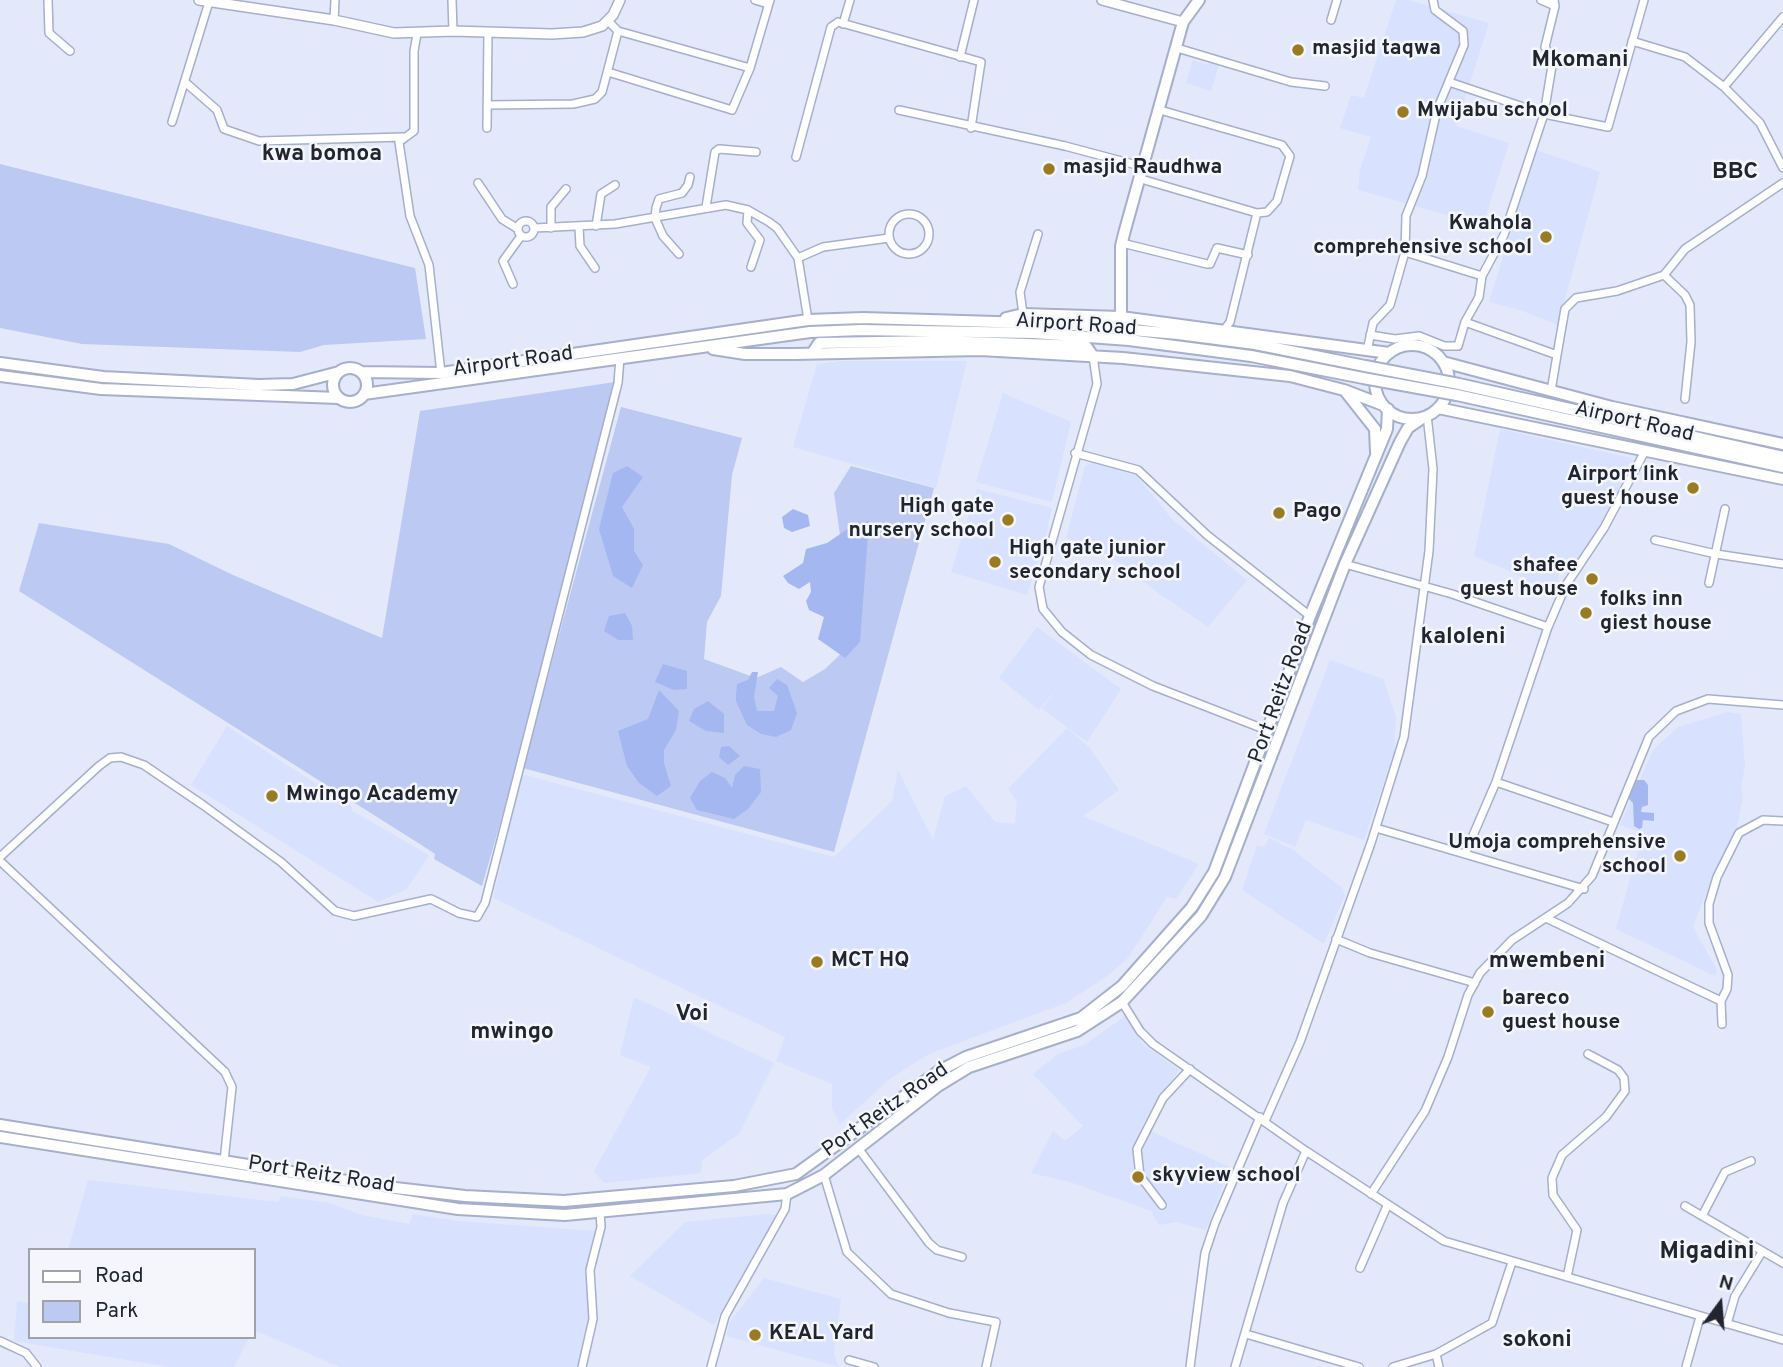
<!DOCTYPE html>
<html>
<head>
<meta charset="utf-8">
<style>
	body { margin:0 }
	#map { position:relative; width:1783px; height:1367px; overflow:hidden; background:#e3e9fa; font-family:Overpass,sans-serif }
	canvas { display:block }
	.legend { position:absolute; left:28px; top:1248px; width:228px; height:91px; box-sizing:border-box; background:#f4f6fc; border:2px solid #a0a2aa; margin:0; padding:9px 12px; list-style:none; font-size:21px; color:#222530 }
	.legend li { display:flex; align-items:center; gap:14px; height:35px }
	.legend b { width:35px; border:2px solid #a0a2aa }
	.north { position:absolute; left:1685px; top:1269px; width:70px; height:70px; -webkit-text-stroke:5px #f4f6fc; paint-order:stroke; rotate:16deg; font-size:19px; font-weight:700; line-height:28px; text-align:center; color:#222530 }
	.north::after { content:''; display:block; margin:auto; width:24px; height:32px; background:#222530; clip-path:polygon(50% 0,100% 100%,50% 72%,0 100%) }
</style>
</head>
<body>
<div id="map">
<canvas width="1783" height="1367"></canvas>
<ul class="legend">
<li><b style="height:9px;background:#fff"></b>Road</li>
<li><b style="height:19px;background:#bcc9f2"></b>Park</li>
</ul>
<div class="north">N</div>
</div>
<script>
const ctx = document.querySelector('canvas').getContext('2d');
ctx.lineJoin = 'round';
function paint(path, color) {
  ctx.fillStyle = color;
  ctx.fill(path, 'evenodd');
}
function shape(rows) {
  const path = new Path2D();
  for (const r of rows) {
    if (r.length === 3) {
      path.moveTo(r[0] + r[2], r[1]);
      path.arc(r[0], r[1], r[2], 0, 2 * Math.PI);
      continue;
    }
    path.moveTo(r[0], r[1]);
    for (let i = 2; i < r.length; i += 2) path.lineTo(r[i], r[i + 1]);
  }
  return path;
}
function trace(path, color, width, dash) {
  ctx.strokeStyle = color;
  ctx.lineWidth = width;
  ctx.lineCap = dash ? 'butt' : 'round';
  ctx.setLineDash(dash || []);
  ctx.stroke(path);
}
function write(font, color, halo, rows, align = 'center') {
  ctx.font = font + ' Overpass,sans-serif';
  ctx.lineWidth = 5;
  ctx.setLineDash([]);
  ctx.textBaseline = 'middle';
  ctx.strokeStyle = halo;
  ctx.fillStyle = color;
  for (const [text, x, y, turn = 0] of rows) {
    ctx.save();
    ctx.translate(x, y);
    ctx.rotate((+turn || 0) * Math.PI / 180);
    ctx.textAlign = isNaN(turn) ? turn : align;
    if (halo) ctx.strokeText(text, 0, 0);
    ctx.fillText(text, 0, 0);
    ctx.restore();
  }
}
const built = shape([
	[1396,0,1408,0,1489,23,1456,126,1509,143,1483,225,1358,190,1360,170,1371,137,1340,128,1351,95,1364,98],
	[1193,60,1206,64,1220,62,1211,91,1186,83],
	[1536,150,1600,172,1558,325,1520,310,1489,302],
	[841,361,967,361,936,488,793,447,817,364],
	[1003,393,1071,422,1052,502,976,482],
	[1500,429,1632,458,1634,464,1600,530,1570,572,1562,571,1558,576,1560,584,1550,596,1521,576,1474,556],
	[1094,462,1136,475,1172,519,1247,580,1208,627,1154,590,1128,568,1096,549,1066,538,1085,466],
	[977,489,1052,508,1043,550,994,539,1041,552,1027,595,951,572],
	[1037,627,1121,689,1087,742,1042,709,1060,685,1039,710,999,678],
	[1330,660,1383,679,1396,717,1394,752,1364,840,1306,820,1295,847,1264,834],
	[1728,712,1741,714,1745,767,1741,786,1743,796,1737,828,1711,880,1693,927,1717,970,1715,976,1616,929,1643,833,1620,825,1653,750,1678,727],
	[227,726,352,807,351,810,429,855,407,889,378,902,191,785],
	[1067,728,1089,747,1119,790,1083,816,1199,864,1176,899,1167,897,1128,958,1107,976,1066,1003,931,1053,891,1078,840,1124,832,1109,832,1084,776,1061,785,1037,493,898,521,774,834,857,892,801,898,770,933,840,945,796,966,786,995,822,1015,824,1017,801,1008,789],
	[1269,838,1292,849,1342,888,1345,895,1324,944,1242,890,1257,845,1264,847],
	[634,997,774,1063,739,1134,702,1160,701,1173,604,1183,594,1171,651,1067,620,1055],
	[1125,1016,1143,1044,1179,1070,1141,1127,1230,1167,1206,1230,1176,1222,1159,1225,1151,1211,1070,1182,1031,1173,1053,1131,1065,1141,1083,1126,1033,1074,1058,1054,1084,1045],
	[88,1180,278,1202,281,1196,330,1203,362,1215,410,1224,413,1214,458,1221,595,1231,585,1273,590,1300,585,1345,578,1367,340,1367,254,1330,254,1250,68,1250],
	[767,1214,777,1215,714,1325,630,1276,685,1222],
	[764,1278,841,1299,834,1353,839,1367,727,1336,729,1323],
	[17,1301,30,1303,30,1337,249,1337,234,1367,169,1367,14,1341]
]);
const green = shape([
	[0,164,415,268,426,339,324,345,300,352,82,344,0,328],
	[615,382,524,741,482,886,439,862,434,859,435,854,423,846,19,591,39,523,169,544,233,575,382,638,420,411],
	[621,407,742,438,732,475,721,596,707,622,704,659,756,678,781,667,803,682,825,669,855,640,834,493,851,466,934,488,834,852,523,768]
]);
const forest = shape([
	[627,466,643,477,622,507,634,529,634,551,643,565,632,588,613,576,599,529,613,473],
	[793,509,808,515,810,526,792,532,784,528,782,517],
	[869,521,860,642,845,658,818,639,824,617,809,610,806,601,811,592,810,582,799,589,788,583,783,576,803,563,806,549,827,543,855,524],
	[625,613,632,626,633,640,618,640,604,631,609,616],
	[663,664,687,671,687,689,674,690,655,682],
	[752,672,758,672,754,697,757,711,774,711,778,696,769,688,777,679,787,685,797,713,791,730,776,737,761,734,747,725,736,701,736,695,737,684,748,680],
	[659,690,679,711,676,730,664,750,664,763,671,786,657,796,639,783,627,766,618,731,648,719],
	[708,701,724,714,724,733,706,731,689,721,694,709],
	[729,746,740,756,728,765,719,757,721,747],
	[744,766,760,769,761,792,748,809,734,819,697,810,690,798,700,781,712,772,725,778,732,788,735,775],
	[1634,780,1644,780,1648,785,1648,805,1642,807,1641,812,1654,813,1654,821,1643,820,1642,828,1639,829,1634,826,1633,803,1627,797]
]);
const minor = shape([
	[48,0,49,33,70,51],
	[452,0,453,31],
	[755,0,768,4],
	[1541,0,1555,6],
	[334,20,335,0],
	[1331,20,1337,0],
	[608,21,618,31,750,68],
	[843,24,850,0],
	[417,34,414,51,414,131,399,142,410,216,429,265,441,373],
	[1632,41,1685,57,1724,87,1760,123,1783,168],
	[1177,48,1291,82,1325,86],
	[960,57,974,0],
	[608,72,732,110,750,68,770,0],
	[185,82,217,110,224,129,259,141,403,137],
	[1449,82,1544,114,1608,127,1644,0],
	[1724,87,1783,17],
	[487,105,573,104,595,99,602,92,618,31],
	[899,110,1065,146,1144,167],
	[172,122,209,2],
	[487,128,488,32],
	[796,157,831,27,838,22,981,62,971,128],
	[1141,179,1257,213,1267,212,1277,201,1290,156,1282,145,1160,110],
	[478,183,502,219,518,229],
	[706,207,715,152,719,149,756,152],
	[748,210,747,223,760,240,751,267],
	[909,234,20],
	[526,229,8],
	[596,226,601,194,615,185],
	[579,227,580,246,595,268],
	[534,228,615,224,726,205,748,210,769,222,777,228,798,258],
	[551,228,551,207,566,189],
	[1122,243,1207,264,1210,264,1217,248,1248,255],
	[1405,252,1482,276],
	[679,254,663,236,655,218,656,208,659,199,682,193,688,185,690,177],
	[1664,275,1685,295,1690,305,1691,342,1685,399],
	[513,284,503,261,521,236],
	[1023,314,1020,292,1038,234],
	[808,320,798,258,823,247,889,238],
	[1465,322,1557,355,1565,309,1576,298,1617,291,1664,275,1685,249,1783,183],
	[1224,330,1230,322,1257,213],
	[1370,335,1395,339,1419,336,1444,346,1458,346,1465,322,1479,297,1482,276,1504,235,1544,114,1553,60,1545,47,1555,6,1554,0],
	[1367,351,1373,323,1390,305,1405,252,1406,216,1422,176,1437,110,1464,45,1463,31,1435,10,1433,0],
	[1093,356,1097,384,1039,587,1043,609,1062,632,1091,655,1153,686,1269,731],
	[1551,391,1557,355],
	[1075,453,1138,470,1207,535,1310,616],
	[1655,540,1716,554,1783,564],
	[1345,564,1452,594,1548,627,1496,782,1613,822],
	[1709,583,1725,509],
	[1548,627,1566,585,1604,528,1645,451],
	[1376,828,1584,889],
	[1465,854,1496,782],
	[0,857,99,766,110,758,121,757,144,765,203,805,281,862,335,911,354,916,431,899,459,913,477,917,485,903,618,383,620,358],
	[0,861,225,1072,232,1087,224,1161],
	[1546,918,1721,1001],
	[1336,939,1370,953,1475,983],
	[1122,1002,1140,1031,1153,1044,1306,1151,1444,1241,1783,1340],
	[1722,1024,1721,1001,1727,989,1728,975,1709,923,1709,904,1717,877,1739,833,1763,820,1783,821],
	[1265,1121,1300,1042,1371,843,1404,737,1429,551,1433,469,1427,415],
	[858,1148,929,1243,937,1250,962,1257],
	[824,1175,847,1252,891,1294,949,1313,996,1322,986,1367],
	[1371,1194,1425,1111,1448,1057,1468,995,1480,973,1512,940,1568,903,1592,876,1649,737,1676,711,1708,699,1783,705],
	[1162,1205,1140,1176,1137,1149,1163,1098,1190,1069],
	[1685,1206,1783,1263],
	[1702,1216,1725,1172,1751,1161],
	[1360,1268,1387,1206],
	[1567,1277,1577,1230,1553,1195,1552,1178,1562,1155,1606,1117,1625,1091,1624,1078,1618,1070,1588,1054],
	[1727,1324,1735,1296,1762,1252],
	[1246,1334,1359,1367],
	[0,1341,26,1353,37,1367],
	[1436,1354,1439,1367],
	[849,1360,874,1367],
	[582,1367,593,1319,590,1270,601,1227,600,1212],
	[711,1367,725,1316,785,1209,787,1194],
	[1190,1367,1205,1253,1215,1223,1260,1117],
	[1235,1367,1283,1203,1306,1151],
	[1393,1367,1436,1354,1492,1323,1512,1262],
	[1686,1367,1700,1317]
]);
const tertiary = shape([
	[199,0,334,20,394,33,453,31,552,34,583,32,602,26,613,15,620,0],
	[1102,0,1183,22]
]);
const secondary = shape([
	[1121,317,1121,246,1125,230,1183,22,1199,0],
	[1006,318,1023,314,1121,317,1389,353],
	[1412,382,37],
	[713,349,745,354,795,354,980,350,1123,358,1290,376,1344,390,1383,405],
	[813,352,819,343,938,341,1086,346,1093,356],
	[1443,362,1612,407,1783,444],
	[0,363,103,377,259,385,293,384,339,372],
	[350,385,17],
	[361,372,441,373,808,320,863,318,1062,324,1178,334,1255,344,1365,366],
	[0,376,101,389,338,398],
	[1459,384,1783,457],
	[1345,391,1375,429,1376,452],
	[364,394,810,332,861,330,1034,333,1129,340,1251,356,1363,378],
	[1457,395,1783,467],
	[1438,408,1783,479],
	[0,1125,378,1186,465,1196,564,1201,734,1186,796,1174,939,1071,966,1057,1081,1018,1122,986,1192,907,1214,872,1310,616,1387,429,1388,409],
	[0,1137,458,1209,565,1215,787,1194,824,1175,938,1086,969,1067,1077,1031,1122,1002,1201,916,1225,877,1345,564,1400,442,1408,428,1424,417]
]);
const secondaryBridge = shape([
	[1365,366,1459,384],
	[1363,378,1457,395]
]);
const markers = [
	[1298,50,7,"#987b23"],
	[1403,112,7,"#987b23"],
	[1049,169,7,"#987b23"],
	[1546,237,7,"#987b23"],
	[1693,488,7,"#987b23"],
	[1279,513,7,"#987b23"],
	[1008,520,7,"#987b23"],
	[995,562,7,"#987b23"],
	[1592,579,7,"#987b23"],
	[1586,613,7,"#987b23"],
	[272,796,7,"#987b23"],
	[1680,856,7,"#987b23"],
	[817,962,7,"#987b23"],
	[1488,1012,7,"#987b23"],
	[1138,1177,7,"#987b23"],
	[755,1335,7,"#987b23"]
];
const poiNames = [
	["masjid taqwa",1312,50],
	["Mwijabu school",1417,112],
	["masjid Raudhwa",1063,169],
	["Kwahola",1532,225,"right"],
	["comprehensive school",1532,249,"right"],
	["Airport link",1679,476,"right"],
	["guest house",1679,500,"right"],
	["High gate",994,508,"right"],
	["nursery school",994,532,"right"],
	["Pago",1293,513],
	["High gate junior",1009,550],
	["secondary school",1009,574],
	["shafee",1578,567,"right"],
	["guest house",1578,591,"right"],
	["folks inn",1600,601],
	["giest house",1600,625],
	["Mwingo Academy",286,796],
	["Umoja comprehensive",1666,844,"right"],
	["school",1666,868,"right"],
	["MCT HQ",831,962],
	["bareco",1502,1000],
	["guest house",1502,1024],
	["skyview school",1152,1177],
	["KEAL Yard",769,1335]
];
const streetNames = [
	["Airport Road",1076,326,4],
	["Airport Road",513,363,-8],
	["Airport Road",1634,423,13],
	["Port Reitz Road",1282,693,-70],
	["Port Reitz Road",886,1111,-35],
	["Port Reitz Road",321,1176,9]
];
const neighbourhoodNames = [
	["Mkomani",1580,61],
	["kwa bomoa",322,155],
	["BBC",1735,173],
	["kaloleni",1463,638],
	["mwembeni",1547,962],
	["Voi",692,1015],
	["mwingo",512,1033],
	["sokoni",1537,1341]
];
const quarterNames = [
	["Migadini",1707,1253]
];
paint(built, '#d8e1fe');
paint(green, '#bcc9f2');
paint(forest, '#a5b7f0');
trace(minor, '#a6afcb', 10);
trace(tertiary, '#a6afcb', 12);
trace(secondary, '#a6afcb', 14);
trace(minor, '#fff', 7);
trace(tertiary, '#fff', 9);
trace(secondary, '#fff', 10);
trace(secondaryBridge, '#a6afcb', 14, []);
trace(secondaryBridge, '#fff', 10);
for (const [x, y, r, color] of markers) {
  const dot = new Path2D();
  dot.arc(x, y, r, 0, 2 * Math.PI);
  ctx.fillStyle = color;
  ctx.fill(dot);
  trace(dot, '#f4f6fc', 2.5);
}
write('bold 21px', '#222530', '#f4f6fc', poiNames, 'left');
write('21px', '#222530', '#f4f6fc', streetNames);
write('bold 23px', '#222530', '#f4f6fc', neighbourhoodNames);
write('bold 24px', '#222530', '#f4f6fc', quarterNames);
</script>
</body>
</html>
